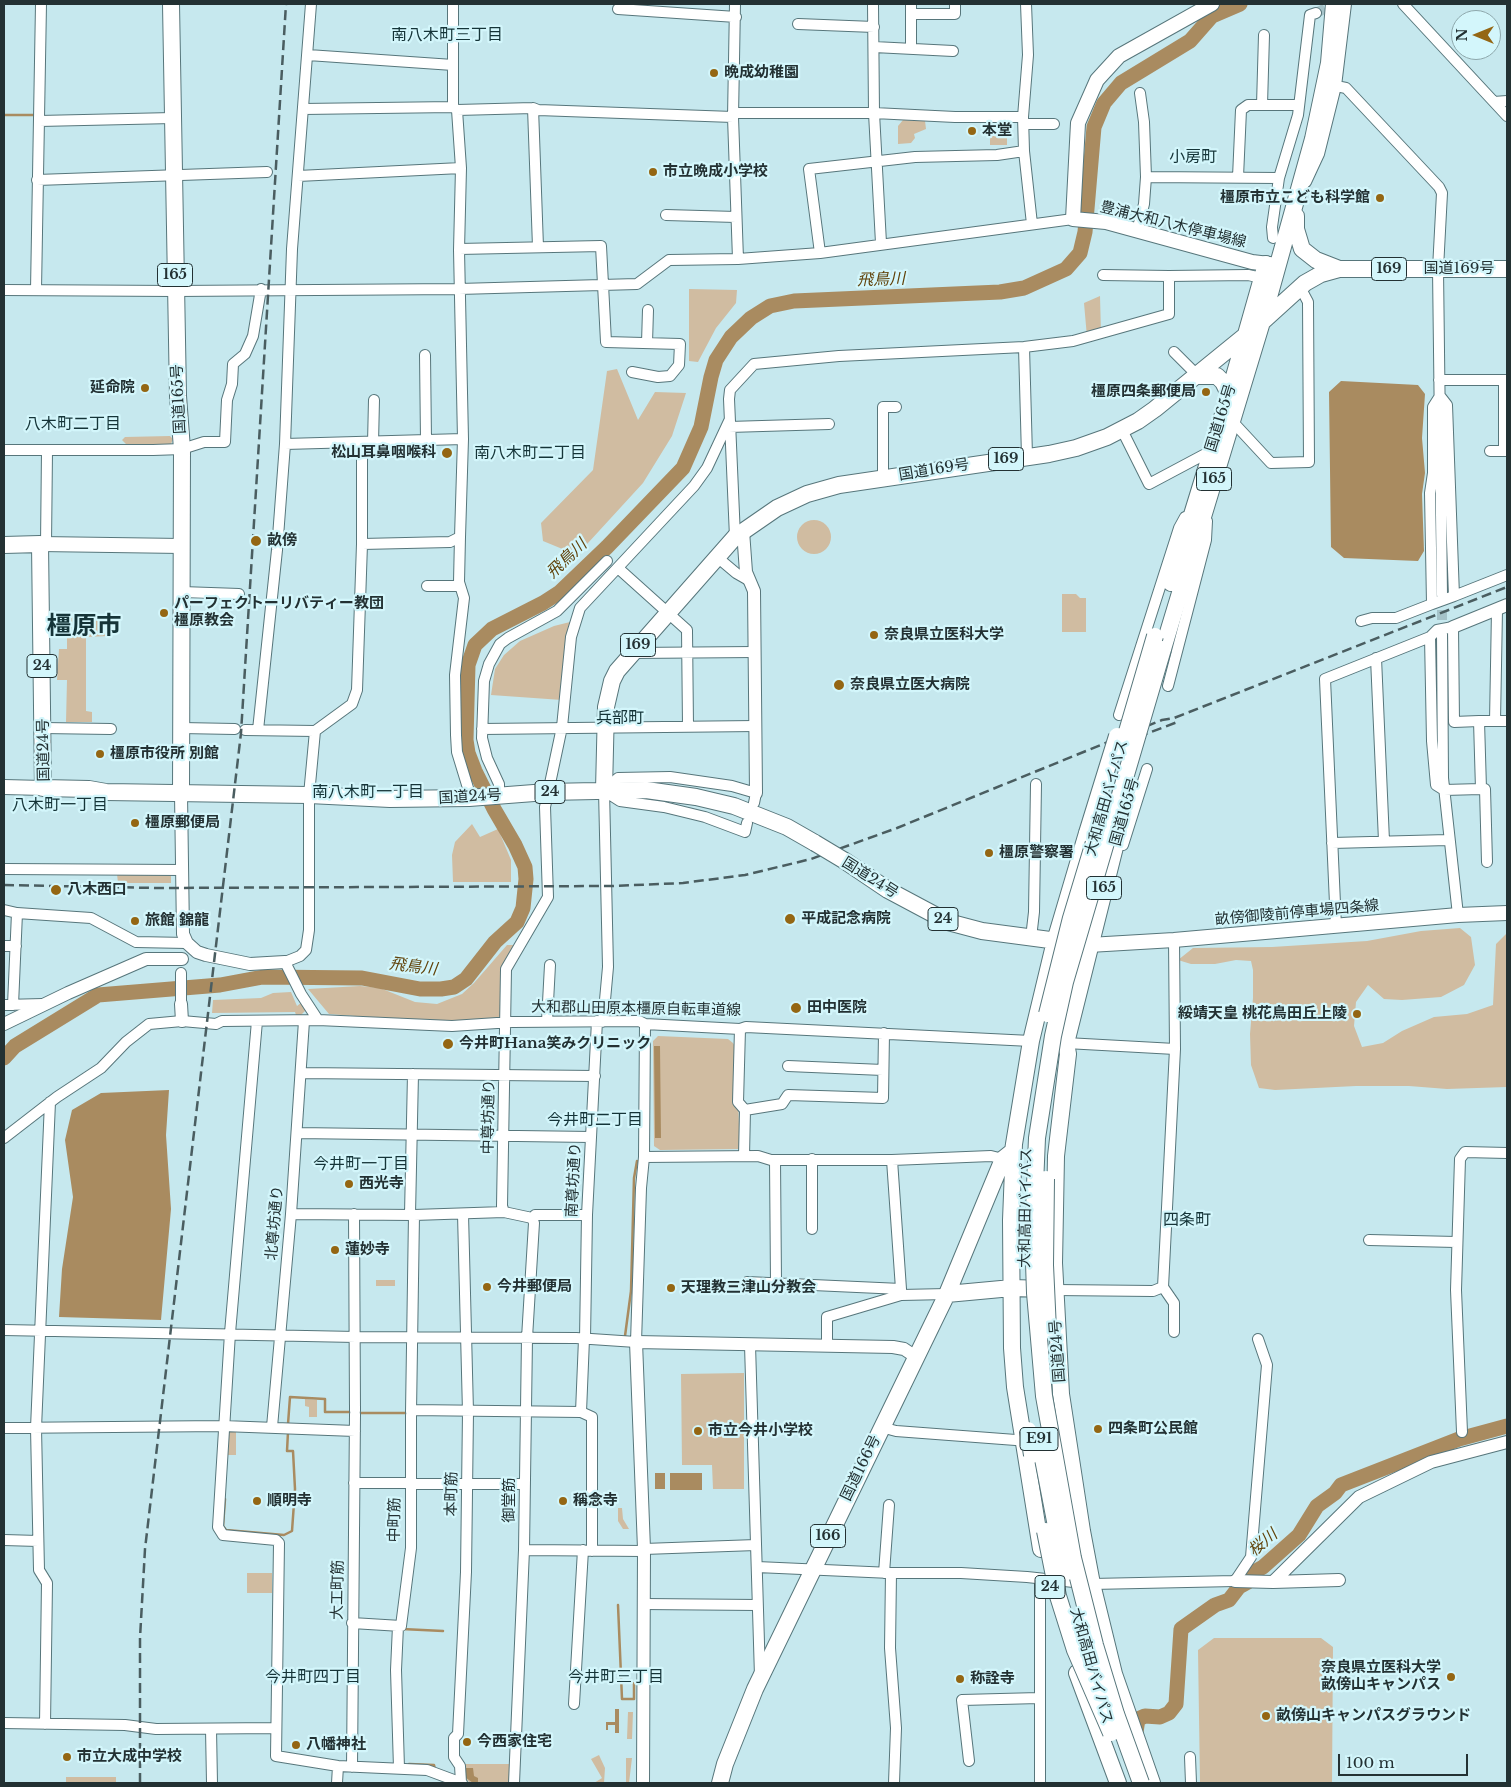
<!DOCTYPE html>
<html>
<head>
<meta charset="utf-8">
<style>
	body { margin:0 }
	#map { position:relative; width:1511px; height:1787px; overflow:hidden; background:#c6e8ee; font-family:"Libre Baskerville",serif }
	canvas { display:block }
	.frame { position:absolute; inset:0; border:5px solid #233133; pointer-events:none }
	.north { position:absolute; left:1451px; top:10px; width:50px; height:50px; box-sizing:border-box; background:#d3f6fb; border:1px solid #8da7ab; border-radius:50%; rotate:270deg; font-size:14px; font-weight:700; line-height:20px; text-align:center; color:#233133 }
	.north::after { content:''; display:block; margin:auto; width:18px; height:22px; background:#946613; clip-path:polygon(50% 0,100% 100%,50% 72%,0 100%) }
	.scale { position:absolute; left:1338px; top:1754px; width:130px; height:22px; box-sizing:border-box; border:2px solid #233133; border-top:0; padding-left:6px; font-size:15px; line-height:18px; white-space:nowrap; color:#233133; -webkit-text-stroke:4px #d3f6fb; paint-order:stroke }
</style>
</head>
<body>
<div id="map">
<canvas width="1511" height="1787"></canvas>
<div class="frame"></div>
<div class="north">N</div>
<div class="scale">100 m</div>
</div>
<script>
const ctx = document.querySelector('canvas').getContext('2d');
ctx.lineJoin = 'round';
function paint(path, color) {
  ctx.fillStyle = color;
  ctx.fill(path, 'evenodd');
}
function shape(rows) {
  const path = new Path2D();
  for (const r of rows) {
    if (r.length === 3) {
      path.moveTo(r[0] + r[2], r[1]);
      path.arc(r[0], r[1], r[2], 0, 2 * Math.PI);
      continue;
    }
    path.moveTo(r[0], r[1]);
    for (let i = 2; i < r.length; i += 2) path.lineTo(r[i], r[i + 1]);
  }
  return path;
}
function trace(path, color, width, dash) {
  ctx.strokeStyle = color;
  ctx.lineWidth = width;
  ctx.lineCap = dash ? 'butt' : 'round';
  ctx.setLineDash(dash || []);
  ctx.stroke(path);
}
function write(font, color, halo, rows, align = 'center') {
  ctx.font = font + ' "Libre Baskerville","Noto Sans JP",serif';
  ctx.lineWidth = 4.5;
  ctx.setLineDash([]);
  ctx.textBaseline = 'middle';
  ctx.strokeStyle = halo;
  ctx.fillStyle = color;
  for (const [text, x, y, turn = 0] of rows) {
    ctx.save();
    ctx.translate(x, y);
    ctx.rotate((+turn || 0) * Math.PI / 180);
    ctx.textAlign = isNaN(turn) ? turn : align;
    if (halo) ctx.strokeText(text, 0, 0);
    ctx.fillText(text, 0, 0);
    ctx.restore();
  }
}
const green = shape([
	[903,120,925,121,926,129,914,134,915,138,911,143,898,144,898,126],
	[990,134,1007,134,1007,145,990,145],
	[689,289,737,290,736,303,716,328,698,362,689,361],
	[1100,296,1101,333,1087,337,1084,303],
	[617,369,638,420,655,392,686,393,672,436,643,483,577,555,543,541,541,523,593,470,607,371],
	[170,436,173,439,171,444,127,445,122,440,125,437],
	[814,537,17],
	[1062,594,1076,594,1080,598,1086,598,1086,632,1062,632],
	[64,615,108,615,108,636,86,637,86,711,92,712,92,722,66,722,67,680,57,680,59,649,67,649,67,624,64,624],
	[570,622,562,700,491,695,495,669,504,655,520,641,554,626],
	[472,824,480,837,498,829,511,860,511,882,453,882,452,855,455,842],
	[171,872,171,883,118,883,117,874],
	[1460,928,1471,937,1475,965,1464,985,1441,997,1402,1000,1384,999,1368,985,1356,1002,1354,1026,1362,1047,1383,1043,1402,1031,1434,1017,1467,1014,1493,1005,1496,944,1507,933,1507,1087,1447,1089,1409,1086,1356,1086,1275,1090,1259,1088,1251,1065,1250,1034,1253,998,1253,970,1251,961,1236,960,1215,964,1191,964,1178,960,1193,948,1272,947,1367,941,1421,931],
	[507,945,517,945,503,967,500,1016,498,1019,421,1021,329,1014,308,989,360,986,380,988,415,1002,437,1004,462,994,474,983],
	[291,992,297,1006,302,1002,305,1007,305,1011,301,1015,296,1015,295,1012,212,1013,213,1000,261,998,273,993],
	[658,1036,728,1039,733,1043,736,1048,740,1149,660,1150,654,1146,653,1041],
	[376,1280,395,1280,395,1286,376,1286],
	[744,1373,744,1489,713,1489,712,1465,682,1465,681,1374],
	[305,1399,317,1400,317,1417,309,1417,309,1407,305,1406],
	[229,1430,236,1430,236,1455,228,1455],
	[618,1508,622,1508,623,1519,629,1529,623,1529,618,1521],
	[247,1573,272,1573,272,1593,247,1593],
	[1214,1638,1321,1638,1333,1647,1332,1783,1200,1783,1198,1650],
	[628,1712,633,1712,632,1739,627,1739],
	[599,1755,605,1768,604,1783,594,1783,602,1778,591,1759],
	[626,1758,632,1758,629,1783,626,1783],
	[464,1764,512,1764,512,1783,470,1783,464,1777],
	[66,1777,116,1777,116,1783,66,1783]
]);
const water = shape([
	[1341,381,1418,385,1425,394,1422,438,1425,473,1422,494,1424,551,1418,561,1344,558,1331,547,1329,392],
	[654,1046,660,1046,661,1138,655,1138],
	[169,1090,166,1135,171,1209,161,1320,59,1317,62,1269,73,1197,65,1140,72,1110,101,1093],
	[655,1473,665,1473,665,1489,655,1489],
	[670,1473,702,1473,702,1490,670,1490],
	[615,1709,619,1709,619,1733,615,1733,615,1725,608,1725,608,1730,606,1730,606,1722,615,1722],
	[465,1768,473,1768,474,1776,478,1778,478,1783,473,1783,465,1777]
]);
const stream = shape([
	[4,115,35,115],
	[625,1336,631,1291,634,1178,637,1161],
	[358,1413,410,1413],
	[288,1424,290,1397,325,1399,325,1412,352,1412],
	[225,1499,223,1526,226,1530,284,1535,292,1531,295,1489,293,1451,287,1451,288,1432],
	[618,1605,622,1699,634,1699,634,1683],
	[402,1629,443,1631],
	[409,1764,434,1765,435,1769]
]);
const river = shape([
	[4,1058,15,1046,98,995,220,985,263,977,362,978,420,989,441,989,454,987,466,979,495,942,517,922,523,908,526,879,525,867,515,845,494,809,475,771,468,753,466,740,468,665,475,645,492,629,543,603,560,592,607,547,683,468,701,427,711,377,716,360,731,337,751,318,770,306,794,301,1000,292,1024,288,1066,269,1080,253,1085,232,1094,127,1104,103,1121,83,1190,41,1212,16,1240,4],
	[1135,1739,1138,1719,1145,1716,1160,1717,1169,1713,1176,1704,1181,1629,1215,1605,1229,1600,1239,1587,1248,1582,1247,1576,1263,1567,1299,1535,1317,1506,1335,1493,1341,1485,1459,1439,1507,1426]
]);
const minorTunnel = shape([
	[1316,13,1334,4],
	[1442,595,1442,633],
	[1097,786,1138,796]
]);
const minor = shape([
	[311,4,292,249,285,444,463,439],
	[735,4,733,117,738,259],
	[873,4,874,113,881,243],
	[1026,4,1028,55,1023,117,1024,151,1032,224],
	[1403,4,1507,116],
	[618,9,736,17],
	[911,14,955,14,955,4],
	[798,24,874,27],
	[874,47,953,51],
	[911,48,911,4],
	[308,55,453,65],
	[1336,86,1346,88,1439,187,1442,193,1438,269,1442,595],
	[1494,102,1507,101],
	[1262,105,1264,35],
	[533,108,538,247],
	[303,109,453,107],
	[457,110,533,108,538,110,733,117],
	[733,113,874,113,955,117,1023,117],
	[39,121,173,118],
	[1024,124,1054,124],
	[298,176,461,168],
	[1146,177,1279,178],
	[1238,177,1241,110,1248,105,1298,105],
	[37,180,267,172],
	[1306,182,1319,154,1336,86,1346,4],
	[666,215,736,217],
	[1137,231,1144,204,1146,177,1144,122,1140,93],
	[1273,238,1272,227,1279,178,1298,115,1310,15,1316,13],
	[459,249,601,246,606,342,680,344,679,365,670,376,658,377,632,372],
	[820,253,809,169,915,157,997,155,1024,151],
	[1103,275,1169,276],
	[4,290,175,291,459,289,637,284,669,260,738,259,820,253,1073,219],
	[36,290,41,4],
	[647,343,648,310],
	[1024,347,1027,456],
	[1174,352,1198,376],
	[425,355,426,440],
	[1439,380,1507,380],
	[1504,380,1504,451],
	[1440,396,1447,405,1454,596,1432,604,1430,493,1433,473,1433,407,1440,396],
	[1232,421,1271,463,1309,462,1308,302,1300,287],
	[729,427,829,424],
	[1122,430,1149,484,1211,451],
	[373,443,374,400],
	[4,450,153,450,182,449,204,442,225,442,227,400,232,384,233,364,245,354,253,336,261,289],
	[1490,451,1507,451],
	[883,478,883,407,896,407],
	[460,537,459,582,464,598,455,675,456,735,457,752,468,788,469,798],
	[735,537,729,399,730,390,754,364,839,356,1024,347,1073,341,1169,314,1169,276,1248,275,1262,278],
	[46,544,47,451],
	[362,544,450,542,460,537,463,439,459,250,461,168,457,110,453,107,453,4],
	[717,557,736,573,750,581],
	[618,568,687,630,688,726],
	[427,586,460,586],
	[182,592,239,594],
	[1454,596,1507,575],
	[1361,621,1372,618,1396,618,1432,604],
	[1442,633,1443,778,1458,915],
	[632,653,755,652],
	[1376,658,1384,841],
	[1168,686,1206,540,1207,521],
	[1119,715,1179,528,1185,517],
	[1479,721,1481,789,1444,790,1436,785,1432,741,1430,637,1437,630,1453,627,1454,722,1479,721,1507,721],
	[1495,721,1497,610],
	[43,728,111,729],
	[181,728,235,729],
	[482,729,756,726],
	[245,730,315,731,352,704,357,690,362,544,362,443],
	[258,730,277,550,285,444],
	[315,731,309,795,309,930,306,950,300,956,285,962,301,994,318,1020],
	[1481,789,1485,789,1487,862],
	[604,790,618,778,670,777,732,786,756,793,754,803],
	[606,792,620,801,664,807,705,817,745,832,747,823],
	[499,795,499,784,487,758,482,738,484,681,489,664,500,644,508,638,557,611,607,561],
	[1332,843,1448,840],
	[1123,845,1147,769],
	[4,869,182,870],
	[4,910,17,913,13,1005],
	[17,913,91,918,136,942,187,943],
	[1336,926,1325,679,1430,637],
	[1031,938,1034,912,1036,784],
	[1174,940,1175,1049,1163,1287,1174,1303,1174,1332],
	[4,946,16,946],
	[181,973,181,1004],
	[4,1005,43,1004],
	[257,1021,230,1333,218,1527,223,1535,276,1540,279,1543,276,1756,338,1766,427,1770,462,1783],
	[547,1021,550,965],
	[603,1022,608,967,604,790],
	[740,1029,738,1102,745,1110,744,1156],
	[1066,1043,1175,1049],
	[788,1066,883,1070],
	[301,1073,595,1076],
	[745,1110,782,1104,788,1095,883,1098,884,1033],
	[297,1133,591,1137],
	[4,1138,57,1097,101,1068,126,1042,149,1024,182,1021,216,1024,222,1021,318,1020,452,1026,512,1022,639,1021,645,1024,740,1029,746,1027,1031,1041],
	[644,1157,758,1156,771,1160,892,1160,991,1156,1003,1159],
	[775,1160,776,1283],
	[892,1160,901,1289],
	[504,1212,502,1206,506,969,548,897,545,807,562,727,571,637,580,608,694,486,707,468,729,421],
	[291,1214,414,1215,504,1212,532,1218,535,1215,587,1215],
	[354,1214,355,1411],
	[410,1214,413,1074],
	[812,1229,812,1159],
	[1369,1240,1456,1242],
	[747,1282,901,1289,901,1295],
	[1055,1290,1153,1291,1163,1287],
	[4,1330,356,1337,576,1338,636,1342,641,1188,644,1157,645,1024],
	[585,1339,587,1215,597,1021],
	[827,1344,827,1317,901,1295,947,1294],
	[750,1345,760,1676],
	[411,1410,581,1412,584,1339],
	[411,1412,414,1215],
	[581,1412,592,1417,592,1551],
	[272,1427,291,1214,304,1021],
	[881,1427,896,1431,1029,1441],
	[4,1428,223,1426,355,1431],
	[1462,1432,1456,1290,1460,1159,1465,1152,1507,1153],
	[354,1483,411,1483],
	[411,1484,525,1484],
	[4,1540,38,1541],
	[644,1549,756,1545],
	[524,1550,644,1551],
	[757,1567,891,1573,961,1573,1027,1577,1092,1584,1235,1581,1251,1557,1267,1365,1258,1339],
	[884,1573,889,1505],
	[891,1573,890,1648,896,1728,894,1783],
	[644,1604,757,1605],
	[352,1623,401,1626,411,1548,411,1415],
	[398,1626,396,1670,399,1768],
	[574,1704,583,1550],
	[4,1723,125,1725,156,1729,276,1728],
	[45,1724,47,1583,39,1570,36,1428,50,1102],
	[211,1729,212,1783],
	[1190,1757,1191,1783],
	[969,1761,962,1700,1039,1698],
	[352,1767,355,1414],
	[461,1782,460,1766,454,1757,454,1738,458,1734,466,1572,468,1412,463,1214],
	[337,1783,338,1766],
	[514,1783,524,1550,527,1338,534,1223,532,1218],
	[1040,1783,1040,1579]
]);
const tertiary = shape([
	[743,531,746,572,754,591,756,793],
	[1453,627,1507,605],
	[181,794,183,934,187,943,197,952,206,955,250,964,285,962],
	[181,1004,182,1021],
	[4,1024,68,993,146,959,182,959],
	[1235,1581,1273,1582,1359,1497,1431,1462,1507,1442],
	[1273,1582,1339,1580],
	[643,1783,644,1549,636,1342,893,1347,904,1349,916,1357]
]);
const secondary = shape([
	[1212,4,1119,56,1097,80,1078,123,1073,219,1106,222,1252,262,1277,265],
	[40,544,182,546],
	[4,787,43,788],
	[1089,945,1174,940,1458,915,1507,913]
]);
const trunk = shape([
	[171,4,178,396,182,449,181,794],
	[1296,216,1296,229,1302,249,1316,260,1339,269],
	[1198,376,1217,376,1223,382,1229,394],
	[1233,380,1266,264],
	[4,545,40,544,43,788,89,789,106,792,309,795,390,799,469,798,547,792,646,790,696,797,734,806,787,827,815,843],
	[1171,583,1222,417],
	[1163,649,1262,322,1313,139,1329,63,1334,4],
	[604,790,606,707,612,681,617,671,735,537,777,508,807,494,839,485,1049,454,1076,448,1107,437,1138,421,1155,409,1262,322,1305,283,1321,274,1339,269,1507,269],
	[1119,831,1066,1043,1068,1054,1056,1156,1054,1263,1061,1394,1082,1531,1092,1584,1114,1674,1152,1783],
	[845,861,888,890,948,922,982,931,1065,942],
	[947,1294,1012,1288,1047,1289],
	[1041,1549,1015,1387,1012,1348,1011,1220,1014,1144,1031,1041,1055,941,1087,833],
	[1077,1673,1118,1783],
	[720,1783,725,1764,755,1689,947,1294,1003,1159,1013,1151,1014,1144]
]);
const rail = shape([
	[1138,737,1180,721],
	[4,885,157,888,612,886,683,883,745,875,811,859,897,828,1162,720,1174,718,1507,587],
	[140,1783,140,1638,145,1549,241,733,286,4]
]);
const trunkBridge = shape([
	[1121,752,1155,636],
	[1087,833,1117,736],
	[815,843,845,861],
	[1047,1014,1071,918,1094,842],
	[1046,1179,1045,1265,1048,1330],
	[1028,1430,1032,1455],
	[1039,1438,1065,1573],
	[1045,1531,1058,1596,1075,1650,1111,1733],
	[1141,1783,1116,1714,1095,1645,1073,1558,1044,1396,1035,1293,1033,1232,1037,1138,1053,1036,1065,982,1163,649]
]);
const markers = [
	[714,73,5,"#946613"],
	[972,131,5,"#946613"],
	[653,172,5,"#946613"],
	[1380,198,5,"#946613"],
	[145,388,5,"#946613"],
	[1206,392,5,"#946613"],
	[447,453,6,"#946613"],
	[256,541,6,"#946613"],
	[164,613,5,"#946613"],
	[874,635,5,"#946613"],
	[839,685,6,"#946613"],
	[100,754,5,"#946613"],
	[135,823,5,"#946613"],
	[989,853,5,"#946613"],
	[56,890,6,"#946613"],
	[790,919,6,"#946613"],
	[135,921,5,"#946613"],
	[796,1008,6,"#946613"],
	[1357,1014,5,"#946613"],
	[448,1044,6,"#946613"],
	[349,1184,5,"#946613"],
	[335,1250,5,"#946613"],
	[487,1287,5,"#946613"],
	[671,1288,5,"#946613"],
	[1098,1429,5,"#946613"],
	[698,1431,5,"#946613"],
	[257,1501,5,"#946613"],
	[563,1501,5,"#946613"],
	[1451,1677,5,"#946613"],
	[960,1679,5,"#946613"],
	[1266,1716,5,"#946613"],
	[467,1742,5,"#946613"],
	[296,1745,5,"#946613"],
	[67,1757,5,"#946613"]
];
const shields = [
	[1389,269,35],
	[175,275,35],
	[1006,459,35],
	[1214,479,35],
	[638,645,35],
	[42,666,30],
	[550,792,30],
	[1104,888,35],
	[943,919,30],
	[1039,1439,38],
	[828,1536,35],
	[1050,1587,30]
];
const shieldNames = [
	["169",1389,269],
	["165",175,275],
	["169",1006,459],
	["165",1214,479],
	["169",638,645],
	["24",42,666],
	["24",550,792],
	["165",1104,888],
	["24",943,919],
	["E91",1039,1439],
	["166",828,1536],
	["24",1050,1587]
];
const poiNames = [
	["晩成幼稚園",724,73],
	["本堂",982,131],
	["市立晩成小学校",663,172],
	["橿原市立こども科学館",1370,198,"right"],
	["延命院",135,388,"right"],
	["橿原四条郵便局",1196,392,"right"],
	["松山耳鼻咽喉科",436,453,"right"],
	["畝傍",267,541],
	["パーフェクトーリバティー教団",174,604],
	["橿原教会",174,621],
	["奈良県立医科大学",884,635],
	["奈良県立医大病院",850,685],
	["橿原市役所 別館",110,754],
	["橿原郵便局",145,823],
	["橿原警察署",999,853],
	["八木西口",67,890],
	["平成記念病院",801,919],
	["旅館 錦龍",145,921],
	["田中医院",807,1008],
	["綏靖天皇 桃花鳥田丘上陵",1347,1014,"right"],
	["今井町Hana笑みクリニック",459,1044],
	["西光寺",359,1184],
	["蓮妙寺",345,1250],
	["今井郵便局",497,1287],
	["天理教三津山分教会",681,1288],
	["四条町公民館",1108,1429],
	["市立今井小学校",708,1431],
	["順明寺",267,1501],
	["稱念寺",573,1501],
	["奈良県立医科大学",1441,1668,"right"],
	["畝傍山キャンパス",1441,1685,"right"],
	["称詮寺",970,1679],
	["畝傍山キャンパスグラウンド",1276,1716],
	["今西家住宅",477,1742],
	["八幡神社",306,1745],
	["市立大成中学校",77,1757]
];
const streetNames = [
	["豊浦大和八木停車場線",1173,225,14],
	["国道169号",1459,269],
	["国道165号",179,399,-93],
	["国道165号",1221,418,-73],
	["国道169号",934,470,-9],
	["国道24号",44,750,-91],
	["国道24号",470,797,-3],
	["大和高田バイパス",1107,798,-74],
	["国道165号",1125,812,-74],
	["国道24号",870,878,32],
	["畝傍御陵前停車場四条線",1297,913,-5],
	["大和郡山田原本橿原自転車道線",636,1009,1],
	["中尊坊通り",489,1117,-89],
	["南尊坊通り",574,1180,-87],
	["大和高田バイパス",1026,1208,-89],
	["北尊坊通り",275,1223,-85],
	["国道24号",1058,1351,-94],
	["国道166号",861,1468,-64],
	["本町筋",452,1494,-89],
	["御堂筋",510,1500,-90],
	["中町筋",395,1520,-89],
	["大工町筋",338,1590,-89],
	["大和高田バイパス",1091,1666,74]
];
const neighbourhoodNames = [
	["南八木町三丁目",447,35],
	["小房町",1193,157],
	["八木町二丁目",73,424],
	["南八木町二丁目",530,453],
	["兵部町",620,718],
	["南八木町一丁目",368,792],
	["八木町一丁目",60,805],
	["今井町二丁目",595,1120],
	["今井町一丁目",361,1164],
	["四条町",1187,1220],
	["今井町四丁目",313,1677],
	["今井町三丁目",616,1677]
];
const waterNames = [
	["飛鳥川",881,280,-2],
	["飛鳥川",567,559,-44],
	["飛鳥川",413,967,7],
	["桜川",1263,1543,-40]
];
const townNames = [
	["橿原市",84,627]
];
paint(green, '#d0bca1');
paint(water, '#a98b60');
trace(stream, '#a98b60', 2.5);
trace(river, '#a98b60', 15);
trace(minorTunnel, '#a5c3c9', 10, [10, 5]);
trace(minor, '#57767b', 12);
trace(tertiary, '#57767b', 14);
trace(secondary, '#57767b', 16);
trace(trunk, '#57767b', 18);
trace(minor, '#fff', 10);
trace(tertiary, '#fff', 12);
trace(secondary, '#fff', 14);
trace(trunk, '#fff', 16);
trace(rail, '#4a5d60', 2.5, [10, 5]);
trace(trunkBridge, '#57767b', 18, []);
trace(trunkBridge, '#fff', 16);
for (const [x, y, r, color] of markers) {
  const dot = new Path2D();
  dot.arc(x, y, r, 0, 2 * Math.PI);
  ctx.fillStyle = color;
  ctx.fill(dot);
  trace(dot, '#d3f6fb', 2);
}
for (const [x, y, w] of shields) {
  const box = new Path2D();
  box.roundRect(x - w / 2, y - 11.5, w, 23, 4);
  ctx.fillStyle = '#d3f6fb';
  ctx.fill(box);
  trace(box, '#233133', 1);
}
write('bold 14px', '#233133', null, shieldNames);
write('bold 15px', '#233133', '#d3f6fb', poiNames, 'left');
write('15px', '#233133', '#d3f6fb', streetNames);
write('16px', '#153438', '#d3f6fb', neighbourhoodNames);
write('italic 16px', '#61430b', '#d3f6fb', waterNames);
write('bold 25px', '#153438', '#d3f6fb', townNames);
</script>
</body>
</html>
